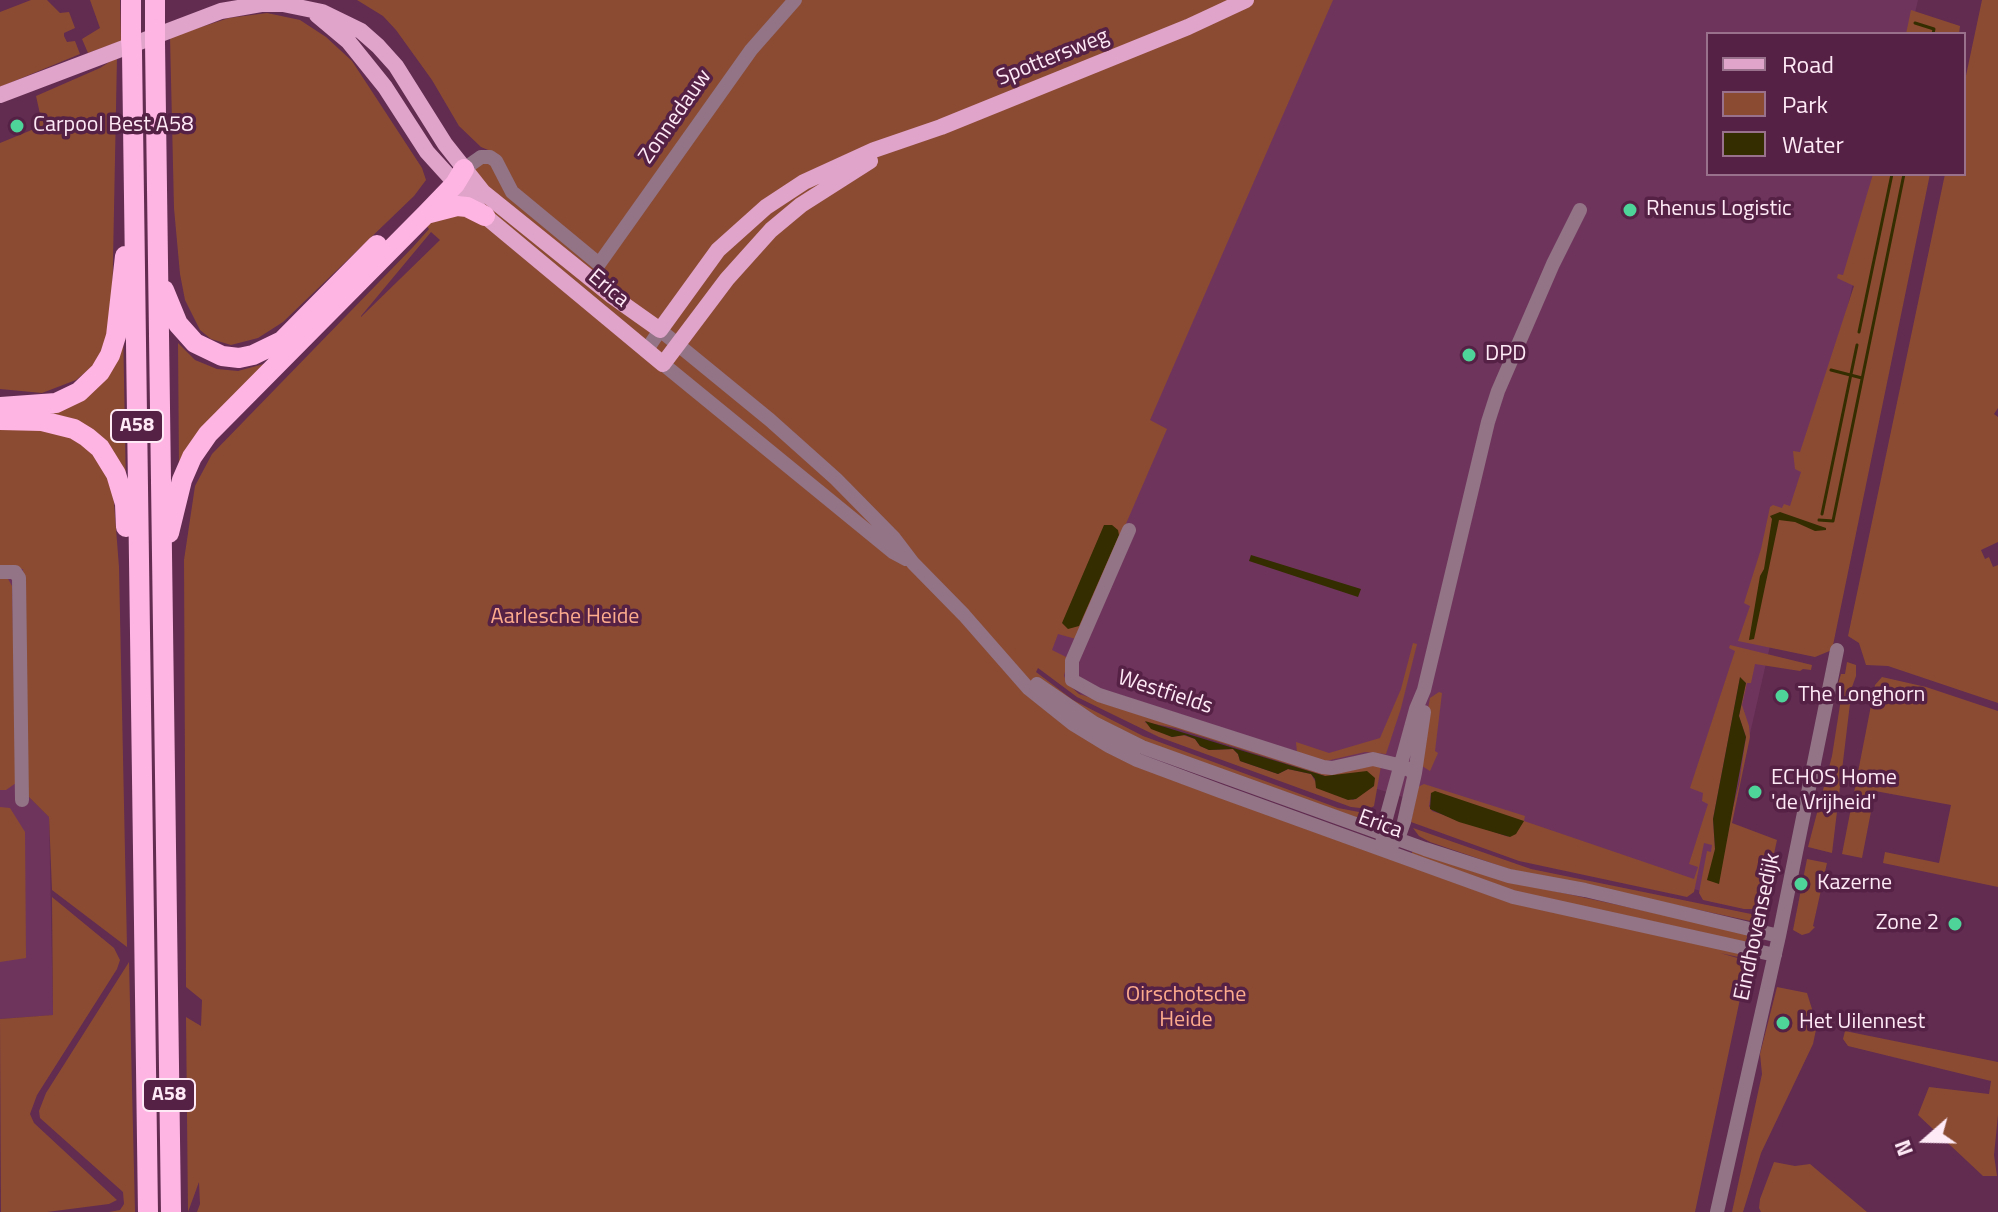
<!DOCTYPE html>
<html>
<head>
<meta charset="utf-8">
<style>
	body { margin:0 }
	#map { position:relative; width:1998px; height:1212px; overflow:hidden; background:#612c50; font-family:"Titillium Web",sans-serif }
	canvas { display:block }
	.legend { position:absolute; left:1706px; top:32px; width:260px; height:144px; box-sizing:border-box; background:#552145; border:2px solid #99718c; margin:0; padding:10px 14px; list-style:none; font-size:24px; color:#fee9f6 }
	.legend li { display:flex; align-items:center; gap:16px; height:40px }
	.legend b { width:40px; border:2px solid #99718c }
	.north { position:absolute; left:1886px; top:1100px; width:80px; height:80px; -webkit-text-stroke:6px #552145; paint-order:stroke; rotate:250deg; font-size:22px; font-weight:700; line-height:32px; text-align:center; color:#fee9f6 }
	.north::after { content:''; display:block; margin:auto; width:28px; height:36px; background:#fee9f6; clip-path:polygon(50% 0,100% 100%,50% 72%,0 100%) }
</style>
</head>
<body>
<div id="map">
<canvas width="1998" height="1212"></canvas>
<ul class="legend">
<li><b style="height:10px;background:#e0a3c9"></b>Road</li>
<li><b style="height:22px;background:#8b4b33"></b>Park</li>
<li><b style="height:22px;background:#332d00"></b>Water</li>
</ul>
<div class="north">N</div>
</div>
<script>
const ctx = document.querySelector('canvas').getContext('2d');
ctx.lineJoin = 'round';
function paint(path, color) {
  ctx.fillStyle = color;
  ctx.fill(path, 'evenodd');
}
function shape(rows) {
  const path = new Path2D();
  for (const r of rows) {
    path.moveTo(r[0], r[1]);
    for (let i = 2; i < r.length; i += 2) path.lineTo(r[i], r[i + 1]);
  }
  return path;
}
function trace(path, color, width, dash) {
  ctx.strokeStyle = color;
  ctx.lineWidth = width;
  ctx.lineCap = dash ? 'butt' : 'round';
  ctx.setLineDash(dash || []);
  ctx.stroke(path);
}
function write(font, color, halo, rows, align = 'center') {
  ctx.font = font + ' "Titillium Web",sans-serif';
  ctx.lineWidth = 7;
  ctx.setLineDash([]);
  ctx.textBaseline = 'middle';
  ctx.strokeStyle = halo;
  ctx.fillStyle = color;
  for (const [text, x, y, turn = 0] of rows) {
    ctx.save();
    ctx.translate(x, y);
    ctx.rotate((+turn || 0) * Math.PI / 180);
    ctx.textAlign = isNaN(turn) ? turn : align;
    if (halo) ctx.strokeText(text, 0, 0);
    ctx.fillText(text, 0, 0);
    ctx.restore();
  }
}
const built = shape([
	[1309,0,1918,0,1910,34,1708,34,1708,174,1878,174,1713,895,1083,696,1038,659],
	[0,568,23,568,26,794,49,817,53,1015,0,1019]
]);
const green = shape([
	[31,0,47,0,60,13,69,12,75,28,64,33,64,36,67,42,75,41,80,54,0,87,0,12],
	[90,0,120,0,121,41,88,53,82,39,100,28],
	[357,0,1333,0,1150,420,1167,429,1076,639,1058,634,1052,650,1068,658,1064,676,1068,684,1079,694,1323,772,1363,764,1381,766,1374,806,1369,809,1351,807,1159,737,1077,697,1038,668,1036,672,1073,700,1143,736,1338,808,1380,816,1366,823,1131,739,1034,678,1028,691,1083,734,1468,885,1753,955,1752,960,1720,953,1748,961,1695,1212,197,1212,200,1204,199,1182,188,1212,186,1017,201,1026,202,1000,186,987,184,560,195,486,212,454,413,247,429,229,426,225,475,171,475,167,493,152,481,147,459,126,432,80,396,30,383,16],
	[431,232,440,240,361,317,361,316],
	[1144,722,1175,728,1325,776,1374,786,1353,800,1315,781,1311,774,1288,769,1278,774,1240,761,1238,754,1233,749,1209,750,1200,746,1195,739,1183,735,1172,737],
	[1982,0,1998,0,1998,408,1994,414,1998,417,1998,542,1981,550,1985,559,1989,557,1993,567,1998,565,1998,703,1888,666,1866,665,1859,643,1848,636,1945,174,1964,174,1964,85],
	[1911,10,1960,26,1959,34,1906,34],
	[267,13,300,20,326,37,352,61,422,168,426,180,414,196,283,322,258,338,231,345,211,339,200,330,185,300,180,274,174,208,170,37,229,18],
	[117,57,112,311,110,326,99,361,76,380,42,393,0,389,0,143,34,129,32,123,40,114,36,96,100,68],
	[1873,174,1930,174,1832,650,1815,657,1738,641,1750,606,1744,603,1761,549,1770,507,1773,505,1782,508,1784,504,1790,506,1801,472,1795,469,1793,451,1800,452,1854,286,1837,278,1838,274,1843,275],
	[123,323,126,490,111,457,28,412,71,401],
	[178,343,195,360,217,369,238,371,271,362,179,470],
	[0,428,43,428,78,440,99,460,113,490,119,567,127,947,52,890,49,817,26,794,23,569,0,568],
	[3,577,8,579,12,586,16,783,6,790,0,790,0,578],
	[1413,643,1417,644,1401,708,1386,754,1365,752,1326,761,1297,752,1296,742,1329,753,1380,738,1401,689],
	[1730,645,1812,665,1811,670,1803,669,1800,671,1755,664,1751,683,1747,683,1742,705,1749,726,1750,737,1732,823,1777,840,1762,909,1744,909,1703,900,1699,893,1707,851,1711,852,1712,845,1704,843,1694,892,1687,897,1519,861,1411,822,1418,787,1424,784,1525,816,1524,821,1694,879,1698,867,1689,864,1708,804,1702,801,1703,793,1690,788,1735,651,1729,648],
	[1740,678,1746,683,1739,716,1746,737,1739,784,1728,827,1711,856,1715,849,1713,819],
	[1431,793,1509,837,1432,811,1429,806],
	[1847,662,1856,665,1856,676,1852,687,1832,853,1808,847,1832,756,1843,686,1838,684,1841,674,1845,674],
	[1882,677,1926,687,1998,711,1998,887,1883,863,1885,852,1939,863,1951,805,1875,791,1862,858,1842,854,1875,685],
	[1439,692,1442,693,1435,751,1438,753,1430,771,1422,766,1419,756,1430,698],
	[0,807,10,808,25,832,26,958,0,962],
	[1413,828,1531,869,1756,915,1760,919,1760,923,1512,870,1430,842,1419,836],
	[1414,848,1531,886,1751,934,1750,943,1509,893,1411,855],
	[1807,859,1827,863,1813,926,1815,927,1809,933,1802,935,1793,930],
	[52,897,114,948,120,960,117,969,37,1095,30,1114,34,1123,117,1200,109,1204,47,1212,1,1212,0,1019,53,1015],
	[129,962,135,1212,109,1212,120,1210,124,1204,123,1192,40,1118,39,1111,46,1093],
	[1777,987,1807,993,1817,1025,1813,1044,1761,1153,1743,1212,1732,1212,1762,1074,1760,1054],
	[1845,1031,1998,1062,1998,1115,1994,1155,1997,1176,1983,1176,1918,1115,1929,1087,1989,1094,1991,1081,1848,1046,1843,1039],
	[1774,1162,1795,1166,1810,1164,1867,1212,1761,1212,1759,1208,1760,1199]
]);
const water = shape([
	[1780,512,1826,528,1826,530,1815,531,1795,522,1779,520,1754,639,1749,640,1760,576,1764,569,1772,519,1770,516],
	[1104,525,1112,525,1118,530,1119,535,1079,626,1068,629,1062,623],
	[1251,555,1361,589,1358,597,1249,561],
	[1740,677,1746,683,1739,716,1746,737,1719,884,1707,880,1715,849,1713,819],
	[1145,721,1325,776,1367,771,1375,778,1374,786,1356,799,1348,800,1316,788,1315,779,1311,774,1288,769,1278,774,1240,761,1238,754,1233,749,1209,750,1200,746,1195,739,1185,735,1172,737,1151,729],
	[1435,791,1524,821,1516,834,1510,837,1459,822,1430,809,1431,793]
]);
const stream = shape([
	[1915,23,1934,29,1933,34],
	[1859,332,1892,174],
	[1831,370,1862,378],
	[1822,514,1857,345],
	[1819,520,1833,521,1904,174]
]);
const minor = shape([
	[464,169,481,157,490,157,496,161,512,192,599,264,751,50,795,0],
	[646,351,660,330,770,420,836,479,894,538,913,563,964,615,1028,688,1073,724,1109,746,1137,760,1220,791,1513,897,1775,955],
	[663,364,893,552,906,559],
	[1129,530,1072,661,1072,680,1099,695,1323,767,1332,768,1373,759,1402,766,1415,773],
	[0,572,15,572,19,578,22,800],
	[1037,684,1094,723,1142,747,1425,849,1509,876,1585,890,1779,936],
	[1383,842,1382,833,1416,709,1424,690,1488,422,1498,391,1553,264,1580,210],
	[1391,845,1398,839,1404,822,1415,773,1424,712],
	[1717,1212,1779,936,1837,650]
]);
const major = shape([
	[317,15,348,41,385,87,427,152,485,216,663,364,727,279,771,230,801,205,870,161],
	[0,95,221,11,261,4,283,4,322,12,361,31,378,46,396,66,445,144,483,192,612,296,660,330,718,250,766,207,804,182,874,150,941,127,1188,27,1246,0]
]);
const highway = shape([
	[131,0,131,39],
	[155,0,155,29],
	[155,42,171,1212],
	[132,52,148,1212],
	[426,214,457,206,467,207,485,216],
	[164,290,178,324,195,343,222,356,239,358,253,355,282,341,377,245],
	[0,407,56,403,79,392,100,372,110,355,116,336,125,256],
	[0,420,42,421,74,429,87,437,100,448,116,474,125,504,126,527],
	[169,533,182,480,192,457,208,434,426,214,455,184,464,169]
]);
const highwayBridge = shape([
	[155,29,155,42],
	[131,39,132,52]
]);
const markers = [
	[17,126,8,"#4ed399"],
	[1630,210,8,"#4ed399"],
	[1469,355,8,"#4ed399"],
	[1782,696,8,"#4ed399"],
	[1755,792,8,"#4ed399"],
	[1801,884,8,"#4ed399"],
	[1955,924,8,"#4ed399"],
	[1783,1023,8,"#4ed399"]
];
const shields = [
	[137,426,52],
	[169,1095,52]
];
const shieldNames = [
	["A58",137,426],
	["A58",169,1095]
];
const streetNames = [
	["Spottersweg",1053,58,-22],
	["Zonnedauw",676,117,-55],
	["Erica",608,289,40],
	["Westfields",1165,693,18],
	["Erica",1380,825,20],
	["Eindhovensedijk",1758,927,-78]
];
const poiNames = [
	["Carpool Best A58",33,126],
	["Rhenus Logistic",1646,210],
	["DPD",1485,355],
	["The Longhorn",1798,696],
	["ECHOS Home",1771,779],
	["'de Vrijheid'",1771,804],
	["Kazerne",1817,884],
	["Zone 2",1939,924,"right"],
	["Het Uilennest",1799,1023]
];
const parkNames = [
	["Aarlesche Heide",565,618],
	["Oirschotsche",1186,996],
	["Heide",1186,1021]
];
paint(built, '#6f345c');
paint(green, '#8b4b33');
paint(water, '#332d00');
trace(stream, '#332d00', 3);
trace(minor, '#927486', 14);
trace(major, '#e0a3c9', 16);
trace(highway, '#feb5e3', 20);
trace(highwayBridge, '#feb5e3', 20);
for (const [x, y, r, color] of markers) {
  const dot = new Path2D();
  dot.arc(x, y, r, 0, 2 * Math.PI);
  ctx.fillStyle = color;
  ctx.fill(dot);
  trace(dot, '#552145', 3);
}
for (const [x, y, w] of shields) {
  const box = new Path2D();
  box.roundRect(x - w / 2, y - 16, w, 32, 6);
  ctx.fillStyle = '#552145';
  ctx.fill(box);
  trace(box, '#fee9f6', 2);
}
write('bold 20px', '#fee9f6', null, shieldNames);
write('22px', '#fee9f6', '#552145', streetNames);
write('22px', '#fee9f6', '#552145', poiNames, 'left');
write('22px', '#fdab8d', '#552145', parkNames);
</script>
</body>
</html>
